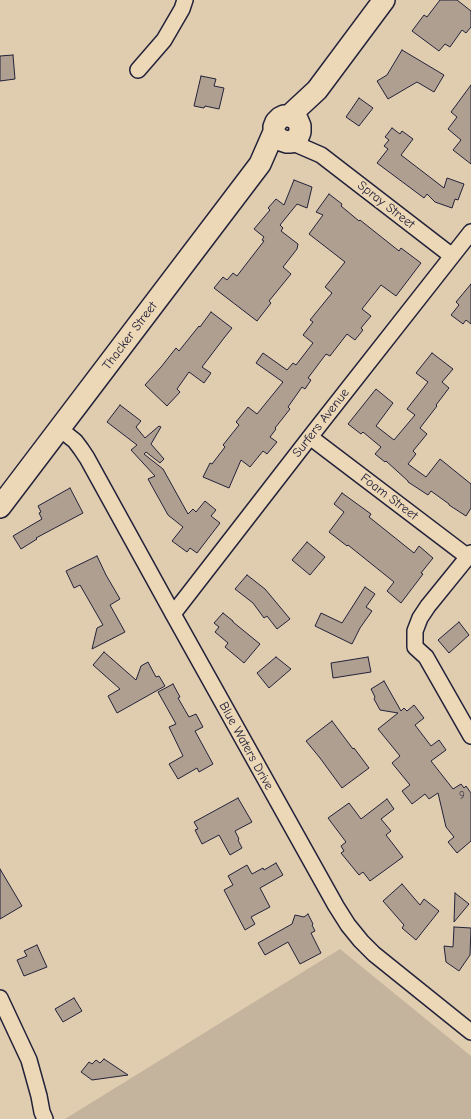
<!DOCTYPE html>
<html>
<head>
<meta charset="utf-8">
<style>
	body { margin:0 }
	canvas { display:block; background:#e0ccae }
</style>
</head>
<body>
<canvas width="471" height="1119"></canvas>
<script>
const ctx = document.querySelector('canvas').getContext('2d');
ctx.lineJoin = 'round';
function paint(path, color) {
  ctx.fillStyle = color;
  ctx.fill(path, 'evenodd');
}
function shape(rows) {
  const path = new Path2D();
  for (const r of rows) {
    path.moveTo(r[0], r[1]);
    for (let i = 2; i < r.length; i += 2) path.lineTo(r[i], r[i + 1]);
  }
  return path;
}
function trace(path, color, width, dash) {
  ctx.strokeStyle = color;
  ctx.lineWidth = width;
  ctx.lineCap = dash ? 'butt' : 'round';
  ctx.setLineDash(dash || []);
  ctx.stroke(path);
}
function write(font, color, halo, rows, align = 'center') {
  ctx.font = font + ' "Comic Neue",sans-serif';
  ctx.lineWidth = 3;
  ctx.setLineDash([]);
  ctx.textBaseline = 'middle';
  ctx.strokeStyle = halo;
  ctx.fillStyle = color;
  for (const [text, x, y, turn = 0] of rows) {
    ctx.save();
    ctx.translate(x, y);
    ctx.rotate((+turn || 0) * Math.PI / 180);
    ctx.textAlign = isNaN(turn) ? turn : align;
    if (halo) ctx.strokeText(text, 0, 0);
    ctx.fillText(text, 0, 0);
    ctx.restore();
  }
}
const green = shape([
	[340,949,471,1056,471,1119,65,1119]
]);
const building = shape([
	[440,0,457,0,471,11,471,27,466,33,462,30,450,47,445,44,439,51,412,31,424,15,427,17,440,0],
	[402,50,444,75,434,92,417,82,388,99,377,81,387,75,402,50],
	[13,55,15,79,0,81,0,56,13,55],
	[201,76,216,79,214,86,224,88,219,109,205,106,204,108,194,106,201,76],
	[471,85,471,164,453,150,461,140,448,129,457,117,451,112,471,85],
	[359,98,373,108,359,126,346,117,359,98],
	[392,128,400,134,402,131,413,139,401,155,444,188,447,178,464,184,458,200,455,199,452,208,435,202,427,194,424,198,377,163,388,149,384,146,389,140,385,137,392,128],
	[294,180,312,187,307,208,297,204,280,225,283,228,281,231,298,244,297,249,283,267,291,274,269,301,271,303,257,321,214,288,223,277,227,280,233,273,237,276,264,241,262,240,264,237,254,229,270,210,268,208,276,199,284,205,294,180],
	[329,194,342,204,341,206,359,221,360,220,399,251,401,248,421,263,396,296,381,285,362,309,371,316,361,328,363,330,355,340,347,334,330,356,326,354,308,378,311,380,305,389,302,387,288,407,290,409,275,428,276,429,270,437,277,442,267,454,263,451,250,467,241,460,229,488,203,477,210,463,212,464,225,447,223,445,239,425,236,422,248,407,257,414,283,382,256,363,263,353,287,370,293,363,296,365,313,343,303,335,313,322,310,320,332,293,325,287,345,262,309,234,323,215,316,212,329,194],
	[471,284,471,324,466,320,463,324,451,315,459,305,456,302,471,284],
	[211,312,232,328,224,338,202,367,211,373,204,383,189,372,177,389,180,392,167,406,145,385,161,367,176,348,179,351,199,326,200,327,211,312],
	[432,353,453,369,442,382,449,388,436,405,437,406,420,428,427,434,413,451,416,454,408,464,426,477,440,459,471,484,471,508,466,516,449,505,449,504,431,491,428,495,408,482,408,481,386,461,385,462,375,454,381,447,363,432,361,434,348,424,376,389,393,403,376,426,394,440,415,415,407,409,428,382,416,373,432,353],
	[120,405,141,421,136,427,145,438,159,426,161,427,151,444,164,459,160,463,146,452,144,454,163,469,188,514,193,509,196,512,205,501,216,510,211,516,220,523,197,553,190,548,187,552,172,541,183,527,168,515,148,479,155,476,131,450,137,445,107,422,120,405],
	[70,488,83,513,36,538,37,539,21,549,13,536,42,519,39,513,41,512,38,506,70,488],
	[342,493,371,514,369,517,414,553,419,546,433,558,421,573,423,574,401,603,387,591,394,582,348,545,347,546,329,532,344,512,334,504,342,493],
	[307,542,325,557,310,575,292,560,307,542],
	[97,556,106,575,120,599,110,605,125,632,92,649,97,628,103,625,80,585,74,588,66,571,97,556],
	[247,575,265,589,290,619,277,629,267,616,264,618,253,603,235,589,247,575],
	[365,587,375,594,366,607,372,611,360,628,352,644,315,626,321,613,342,623,365,587],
	[223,613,233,621,233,622,260,644,244,663,225,647,228,643,215,632,219,627,214,623,223,613],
	[459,622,469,635,449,653,438,640,459,622],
	[104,652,136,680,141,666,148,662,156,677,159,676,165,686,117,713,108,696,120,689,93,665,104,652],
	[276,657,291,669,269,688,257,673,276,657],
	[368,657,371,672,333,678,331,663,368,657],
	[384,681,401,711,404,708,407,711,414,705,424,718,415,725,431,746,439,740,446,750,431,761,453,789,461,784,464,788,466,786,471,793,471,841,457,853,448,842,454,837,446,827,438,793,429,799,425,794,412,804,402,791,410,785,392,763,400,756,378,729,398,713,380,710,374,699,375,697,371,689,384,681],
	[173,684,180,697,178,698,189,717,196,714,203,727,195,731,213,764,199,772,197,768,178,779,169,764,183,756,169,727,176,724,158,692,173,684],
	[332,721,353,749,354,748,369,768,342,788,320,758,306,741,332,721],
	[238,798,252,822,235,831,239,839,238,840,242,848,230,855,219,835,202,844,195,830,198,829,194,822,238,798],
	[387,799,394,809,381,819,391,831,386,835,403,857,370,881,363,872,359,875,341,853,344,851,341,846,346,842,328,818,349,803,361,819,387,799],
	[276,863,283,875,260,888,270,907,251,917,255,924,245,930,224,890,233,885,228,876,247,865,252,874,263,868,264,870,276,863],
	[0,869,22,906,0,919,0,869],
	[402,884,420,905,424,899,439,911,416,940,402,928,404,925,383,901,402,884],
	[455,893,469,904,454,922,455,893],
	[308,914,313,924,312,925,315,931,311,933,321,953,300,964,288,942,265,955,258,943,292,924,295,915,304,917,308,914],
	[454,927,471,928,470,955,459,971,446,962,444,946,453,947,454,927],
	[37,945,47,967,24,976,17,960,27,956,24,951,37,945],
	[74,998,82,1011,63,1022,55,1009,74,998],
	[104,1059,128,1075,92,1080,81,1072,89,1062,92,1064,96,1060,100,1063,104,1059]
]);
const street = shape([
	[138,70,164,40,182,9,185,0],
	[291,142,321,155,452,256],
	[60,429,75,441,81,449,87,458,173,614,336,906,348,925,361,941,374,954,471,1032],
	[310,437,468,557],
	[471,553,428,606,420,618,415,631,415,647,426,657,471,736],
	[173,614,310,437,471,232],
	[0,998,29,1060,39,1096,42,1112,45,1119]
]);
const secondary = shape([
	[289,116,317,90,384,0],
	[0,507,260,164,274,132,274,127,276,122,280,118,284,116,289,116,297,119,300,126,300,132,298,137,291,142,287,142,281,140,278,138,274,132]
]);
const numberNames = [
	["9",462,796]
];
const streetNames = [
	["Spray Street",386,205,38],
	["Thacker Street",130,336,-53],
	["Surfers Avenue",321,423,-52],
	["Foam Street",389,497,37],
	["Blue Waters Drive",246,746,61]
];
paint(green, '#c4b39d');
paint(building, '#ae9f90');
trace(building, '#22223b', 1);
trace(street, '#22223b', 18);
trace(secondary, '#22223b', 24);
trace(street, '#ecd7b6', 15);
trace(secondary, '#ecd7b6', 21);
write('11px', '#454150', null, numberNames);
write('13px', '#22223b', '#ecd7b6', streetNames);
</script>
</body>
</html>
